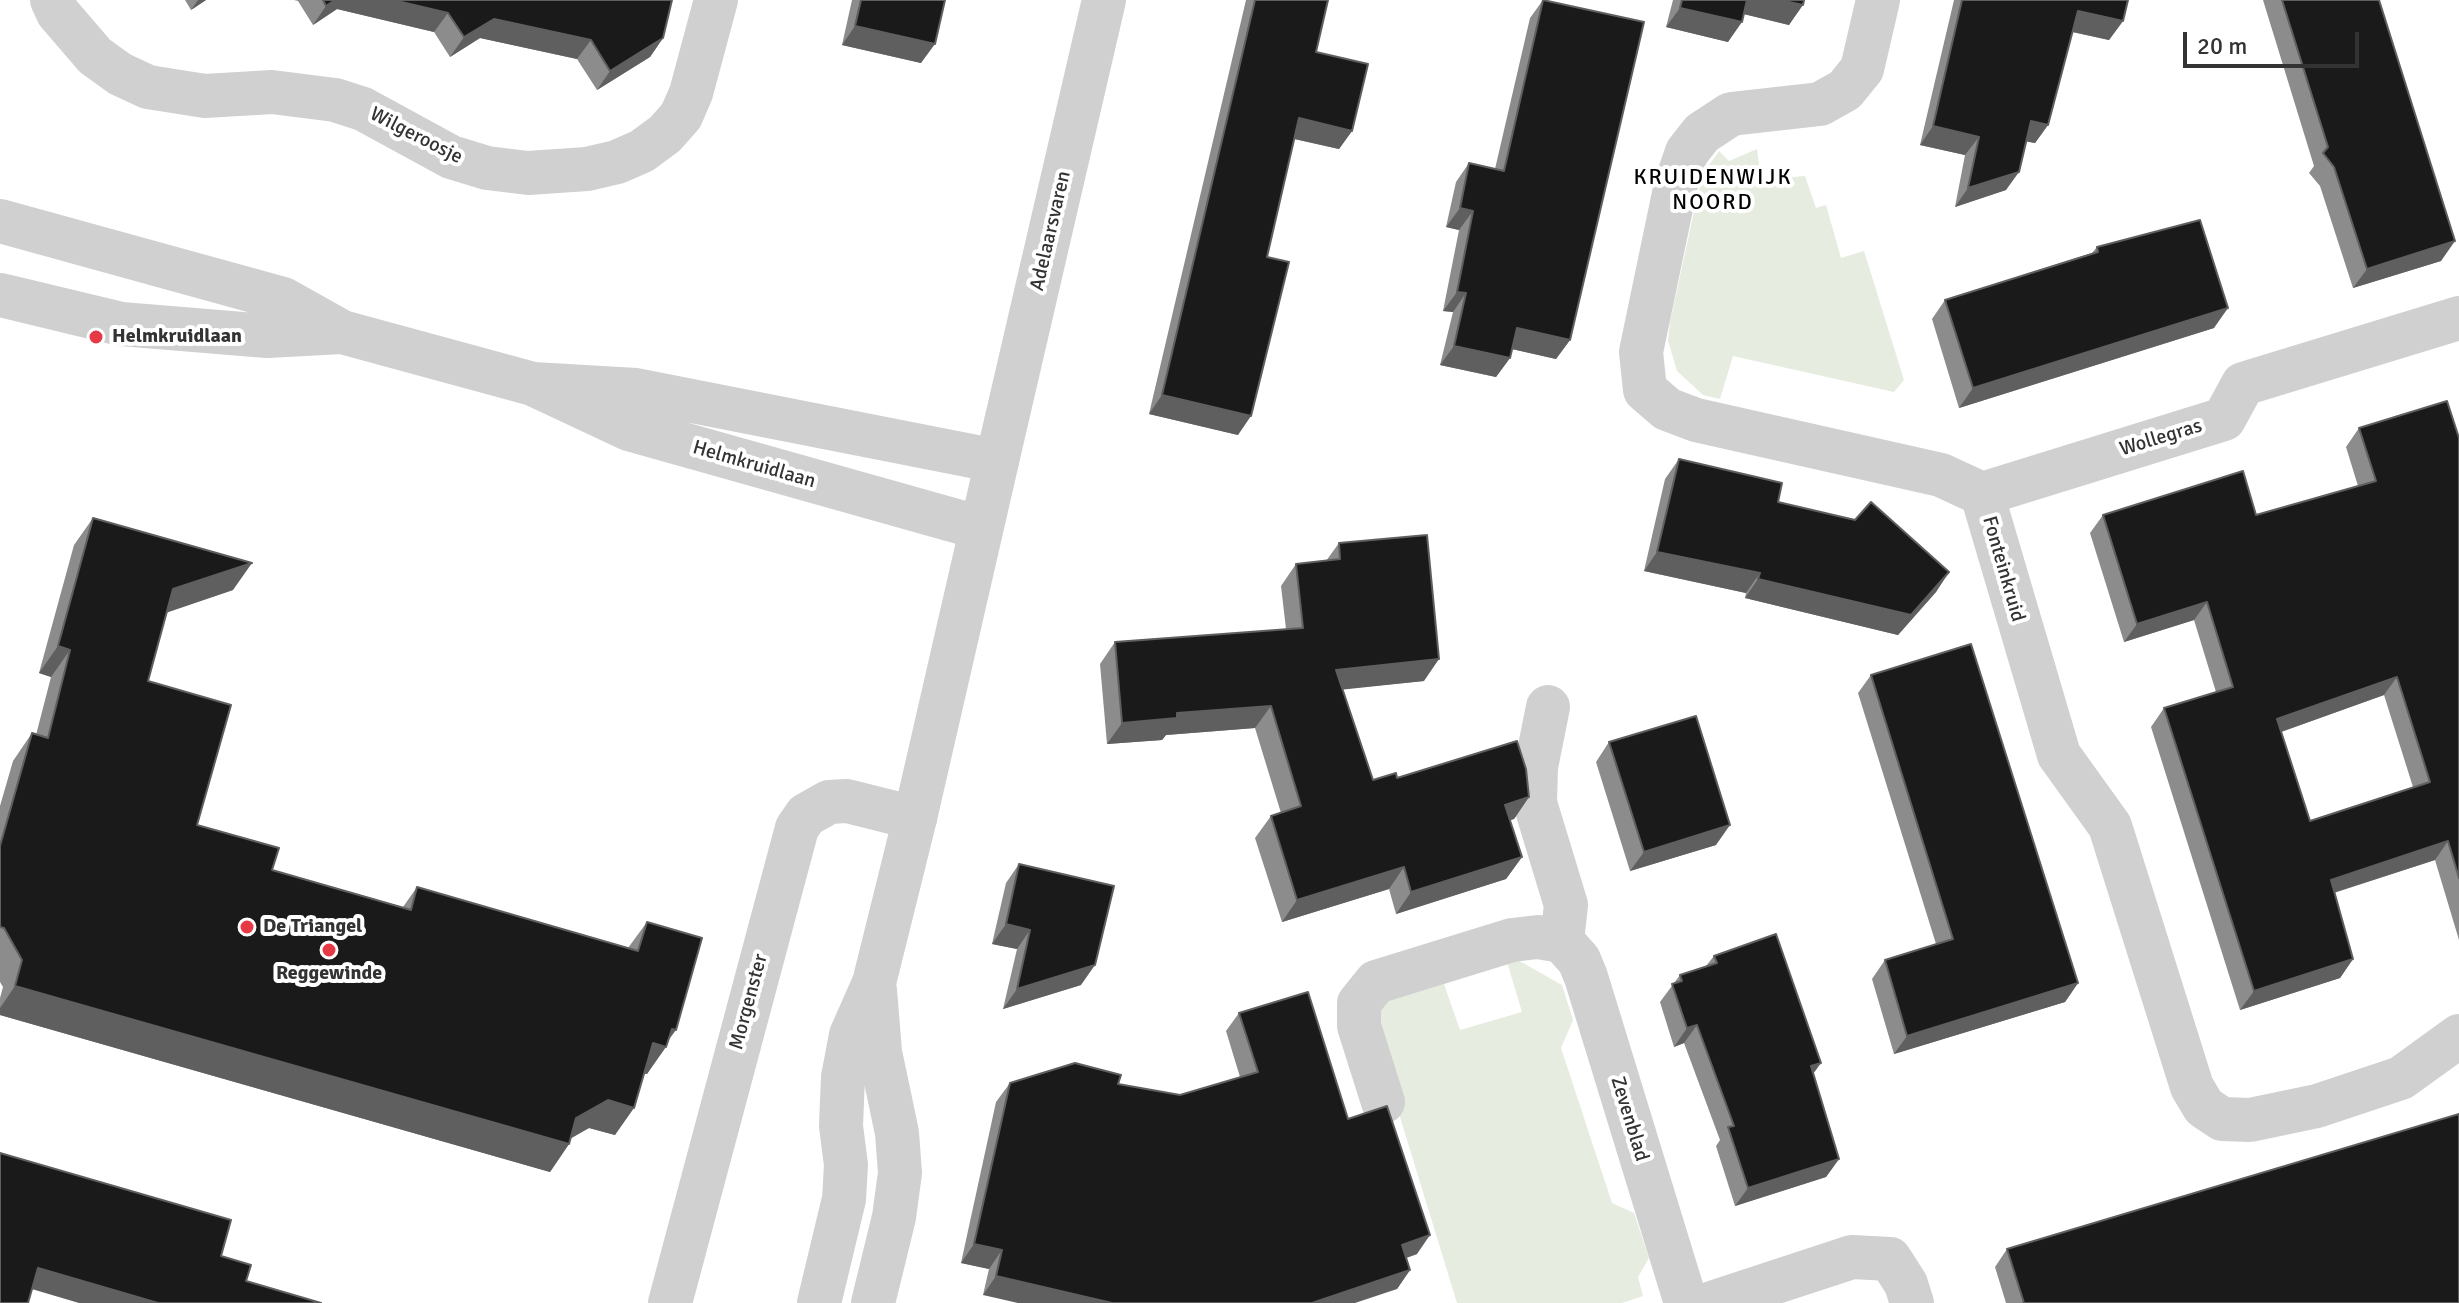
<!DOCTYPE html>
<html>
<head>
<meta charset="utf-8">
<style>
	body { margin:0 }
	#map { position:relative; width:2459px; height:1303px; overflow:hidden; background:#fff; font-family:Signika,sans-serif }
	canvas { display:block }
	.scale { position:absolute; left:2183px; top:32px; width:176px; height:36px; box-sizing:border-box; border:4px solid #333; border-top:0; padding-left:10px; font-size:24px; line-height:28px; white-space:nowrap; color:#333; -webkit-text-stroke:6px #fff; paint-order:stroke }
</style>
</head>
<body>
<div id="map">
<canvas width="2459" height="1303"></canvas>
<div class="scale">20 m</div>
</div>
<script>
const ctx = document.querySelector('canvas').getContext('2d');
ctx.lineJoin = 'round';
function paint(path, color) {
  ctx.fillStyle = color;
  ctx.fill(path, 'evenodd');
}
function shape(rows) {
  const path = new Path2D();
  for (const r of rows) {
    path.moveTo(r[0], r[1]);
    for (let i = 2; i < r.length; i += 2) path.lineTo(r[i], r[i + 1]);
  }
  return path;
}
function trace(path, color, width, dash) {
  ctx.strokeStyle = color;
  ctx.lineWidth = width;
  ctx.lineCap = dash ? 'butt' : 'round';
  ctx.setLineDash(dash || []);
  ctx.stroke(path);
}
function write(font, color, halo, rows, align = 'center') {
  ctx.font = font + ' Signika,sans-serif';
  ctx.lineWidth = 8;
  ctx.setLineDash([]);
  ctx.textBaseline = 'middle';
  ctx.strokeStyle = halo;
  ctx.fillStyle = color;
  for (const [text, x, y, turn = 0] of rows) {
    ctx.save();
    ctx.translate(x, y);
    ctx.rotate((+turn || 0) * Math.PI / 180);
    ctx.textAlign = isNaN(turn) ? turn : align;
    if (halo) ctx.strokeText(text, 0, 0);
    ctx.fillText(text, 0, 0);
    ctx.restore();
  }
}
const green = shape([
	[1757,149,1761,180,1805,176,1816,208,1826,205,1841,258,1864,251,1904,380,1894,392,1733,356,1720,399,1703,395,1677,371,1668,341,1670,322,1702,175,1719,151,1729,161],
	[1516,959,1562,985,1573,1020,1561,1048,1612,1203,1634,1213,1649,1258,1638,1277,1643,1296,1622,1303,1457,1303,1369,1016,1377,1004,1444,984,1460,1030,1522,1012,1507,962]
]);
const minor = shape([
	[52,0,58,13,95,56,120,74,148,87,205,96,272,92,335,100,363,109,451,157,487,168,528,173,587,169,617,162,642,151,665,134,681,116,691,93,716,0],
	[1878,0,1862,69,1845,90,1820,104,1731,114,1702,133,1687,152,1676,184,1641,352,1645,390,1667,409,1696,420,1941,475,1982,494,2059,755,2110,826,2192,1087,2204,1107,2222,1119,2250,1120,2317,1106,2401,1078,2459,1036],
	[997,461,1104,0],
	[1982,494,2224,419,2243,384,2459,318],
	[1548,707,1536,767,1535,803,1566,905,1562,941,1579,960,1586,977,1686,1303],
	[1383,1102,1359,1026,1359,1003,1376,982,1512,940,1538,937,1562,941],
	[670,1303,797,828,806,815,829,802,847,801,915,818],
	[1712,1303,1852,1257,1890,1259,1906,1284,1912,1303]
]);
const tertiary = shape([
	[0,221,283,299,342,332,533,384,629,429,981,528],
	[0,295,121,324,267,336,342,332],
	[533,384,636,390,997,461,915,818,874,983,851,1035,843,1077,841,1126,846,1165,844,1199,819,1303],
	[873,1303,894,1217,900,1173,897,1133,880,1052,875,990]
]);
const wall = shape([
	[185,0,206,0,191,10],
	[294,0,672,0,663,38,650,57,597,90,577,59,480,38,450,57,434,32,337,9,313,25,298,1],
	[852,0,945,0,921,63,842,45],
	[1246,0,1328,0,1316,52,1352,131,1339,149,1294,139,1267,257,1238,435,1149,414],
	[1543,0,1570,340,1556,359,1512,349,1510,358,1496,377,1440,365,1453,312,1443,311,1459,230,1446,227,1456,182,1469,163,1495,169,1530,18],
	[1673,0,1804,0,1789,25,1744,14,1728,42,1666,27],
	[1954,0,2128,0,2123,21,2109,40,2072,32,2048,125,2035,143,2026,141,2006,190,1955,207,1965,155,1920,145],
	[2263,0,2379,0,2441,261,2353,288,2320,186,2309,173,2314,166],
	[2097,247,2214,328,1959,408,1932,319,1945,300,2092,253],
	[2359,428,2459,438,2459,940,2435,860,2334,893,2353,959,2340,978,2240,1010,2151,727,2164,708,2216,692,2194,620,2124,642,2090,533,2103,515,2256,515,2358,486,2346,447],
	[2384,695,2413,787,2310,821,2281,732],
	[1679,459,1778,502,1949,572,1936,592,1898,635,1745,598,1746,593,1644,571,1665,479],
	[93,518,233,590,167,612,148,681,197,825,272,870,403,907,417,887,628,948,647,922,668,1042,647,1074,644,1074,615,1135,589,1128,570,1138,569,1144,550,1172,0,1015,0,998,3,987,0,982,0,806,13,761,32,733,36,735,51,677,39,673,74,545],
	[1339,543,1424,681,1342,689,1373,780,1397,778,1529,797,1514,819,1510,820,1522,857,1506,879,1396,914,1389,889,1282,922,1255,838,1271,816,1281,813,1255,728,1166,735,1162,740,1107,744,1100,664,1115,642,1286,629,1281,586,1296,564,1326,561],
	[1871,675,2078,983,2065,1002,1894,1054,1872,979,1885,960,1936,944,1858,693],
	[1609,742,1716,845,1630,871,1596,762],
	[1019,864,1081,985,1003,1009,1017,949,992,944,1006,883],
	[1714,956,1813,1074,1839,1159,1826,1177,1735,1206,1716,1146,1720,1140,1684,1043,1674,1047,1660,1002,1680,975,1706,966],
	[1239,1013,1348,1119,1417,1254,1406,1258,1410,1270,1397,1289,983,1295,989,1269,961,1263,996,1102,1010,1083,1118,1084,1180,1095,1240,1077,1226,1031],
	[2007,1249,2459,1303,2006,1303,1995,1267]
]);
const shadedWall = shape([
	[198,0,206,0,191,10],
	[335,0,393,0,448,13,434,32,337,9,313,25,326,6],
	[1744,0,1780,0,1803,5,1789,25,1735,12],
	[1680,8,1742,22,1728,42,1666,27],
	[2078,11,2123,21,2109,40,2064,30],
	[494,19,591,40,577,59,480,38,450,57,464,37],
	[855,26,935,44,921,63,842,45],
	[663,38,650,57,597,90,610,71],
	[1299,118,1352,131,1339,149,1286,137],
	[2031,121,2048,125,2035,143,2017,140],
	[1933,126,1979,137,1965,155,1920,145],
	[2019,172,2006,190,1955,207,1968,188],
	[1460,208,1473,211,1459,230,1446,227],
	[2455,241,2441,261,2353,288,2367,269],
	[1457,292,1466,293,1453,312,1443,311],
	[2228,308,2214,328,1959,408,1973,388],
	[1517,328,1570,340,1556,359,1503,347],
	[1454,346,1510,358,1496,377,1440,365],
	[1162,395,1251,416,1238,435,1149,414],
	[1657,552,1760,573,1746,593,1644,571],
	[252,563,233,590,154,617,173,589],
	[1949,572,1936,592,1898,635,1745,598,1758,579],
	[2207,602,2194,620,2124,642,2137,624],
	[58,646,70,650,51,677,39,673],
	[1439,659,1424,681,1320,692,1336,670],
	[2397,677,2384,695,2264,738,2277,719],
	[1271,706,1255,728,1166,735,1162,740,1107,744,1122,723,1177,713],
	[1529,797,1514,819,1489,827,1505,805],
	[1730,825,1716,845,1630,871,1644,852],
	[2448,841,2435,860,2317,898,2331,880],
	[1522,857,1506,879,1396,914,1411,892],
	[1404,867,1389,889,1282,922,1297,900],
	[1006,924,1030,930,1017,949,992,944],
	[2353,959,2340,978,2240,1010,2254,991],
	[1095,965,1081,985,1003,1009,1017,989],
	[2078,983,2065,1002,1894,1054,1907,1036],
	[15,986,576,1118,608,1100,634,1108,615,1135,589,1128,563,1143,569,1144,550,1172,0,1015,0,1008],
	[1697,1025,1684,1043,1674,1047,1687,1028],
	[672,1029,676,1030,664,1046,666,1047,647,1074,634,1071,653,1043],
	[1821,1063,1808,1081,1811,1066],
	[1839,1159,1826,1177,1735,1206,1748,1188],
	[1430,1235,1417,1254,1389,1264,1402,1245],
	[974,1244,1002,1250,989,1269,961,1263],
	[38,1268,158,1303,79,1303,25,1287],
	[1410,1270,1397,1289,1355,1303,1312,1303],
	[996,1276,1112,1303,1018,1303,983,1295]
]);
const building = shape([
	[323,0,335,0,326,6,323,0],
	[393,0,672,0,663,38,610,71,591,40,494,19,464,37,448,13,393,0],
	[861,0,945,0,935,44,855,26,861,0],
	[1255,0,1328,0,1316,52,1368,64,1352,131,1299,118,1267,257,1289,262,1251,416,1162,395,1255,0],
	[1543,0,1644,22,1570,340,1517,328,1510,358,1454,346,1466,293,1457,292,1473,211,1460,208,1469,163,1504,171,1543,0],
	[1682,0,1747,0,1742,22,1680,8,1682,0],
	[1780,0,1804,0,1803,5,1780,0],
	[1962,0,2128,0,2123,21,2078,11,2048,125,2031,121,2019,172,1968,188,1979,137,1933,126,1962,0],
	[2282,0,2379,0,2455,241,2367,269,2334,167,2323,153,2328,147,2282,0],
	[2200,220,2228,308,1973,388,1945,300,2098,252,2097,247,2200,220],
	[2447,401,2459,438,2459,878,2448,841,2331,880,2353,959,2254,991,2164,708,2233,687,2207,602,2137,624,2103,515,2243,471,2256,515,2376,481,2359,428,2447,401],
	[2397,677,2430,782,2310,821,2277,719,2397,677],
	[1679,459,1782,483,1778,502,1855,520,1871,502,1949,572,1911,615,1758,579,1760,573,1657,552,1679,459],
	[93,518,252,563,173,589,148,681,231,705,197,825,279,848,272,870,411,910,417,887,638,951,647,922,702,938,676,1030,672,1029,666,1047,653,1043,634,1108,608,1100,576,1118,569,1144,15,986,22,960,4,928,0,927,0,846,32,733,48,738,70,650,58,646,93,518],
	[1427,535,1439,659,1336,670,1373,780,1396,773,1397,778,1517,741,1526,769,1529,797,1505,805,1522,857,1411,892,1404,867,1297,900,1271,816,1301,806,1271,706,1177,713,1177,718,1122,723,1115,642,1303,628,1296,564,1340,559,1339,543,1427,535],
	[1971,644,2078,983,1907,1036,1885,960,1953,939,1871,675,1971,644],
	[1696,716,1730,825,1644,852,1609,742,1696,716],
	[1019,864,1114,886,1095,965,1017,989,1030,930,1006,924,1019,864],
	[1776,934,1821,1063,1811,1066,1839,1159,1748,1188,1728,1127,1734,1126,1697,1025,1687,1028,1672,984,1682,981,1680,975,1717,963,1714,956,1776,934],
	[1308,992,1348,1119,1387,1106,1430,1235,1402,1245,1410,1270,1312,1303,1112,1303,996,1276,1002,1250,974,1244,1010,1083,1075,1063,1121,1075,1118,1084,1180,1095,1258,1072,1239,1013,1308,992],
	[2459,1114,2459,1303,2024,1303,2007,1249,2459,1114],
	[0,1153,231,1220,221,1256,251,1265,246,1281,321,1303,158,1303,38,1268,28,1303,0,1303,0,1153]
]);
const markers = [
	[96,337,8,"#e63946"],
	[247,927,8,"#e63946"],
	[329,950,8,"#e63946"]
];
const streetNames = [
	["Wilgeroosje",416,136,27],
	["Adelaarsvaren",1051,231,-77],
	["Wollegras",2161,438,-17],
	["Helmkruidlaan",754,465,16],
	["Fonteinkruid",2003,569,74],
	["Morgenster",749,1002,-75],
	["Zevenblad",1629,1119,73]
];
const poiNames = [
	["Helmkruidlaan",112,337],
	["De Triangel",263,927],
	["Reggewinde",329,974,"center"]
];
const neighbourhoodNames = [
	["KRUIDENWIJK",1713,178],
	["NOORD",1713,203]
];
paint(green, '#e6ecdf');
trace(minor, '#d0d0d0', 44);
trace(tertiary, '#d0d0d0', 44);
paint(wall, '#8c8c8c');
paint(shadedWall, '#5f5f5f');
paint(building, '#1a1a1a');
trace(building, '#5f5f5f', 2);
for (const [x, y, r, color] of markers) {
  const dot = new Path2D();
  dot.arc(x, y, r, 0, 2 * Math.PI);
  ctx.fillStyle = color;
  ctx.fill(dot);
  trace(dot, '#fff', 3);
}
write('20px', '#333', '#fff', streetNames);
write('bold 20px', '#333', '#fff', poiNames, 'left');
ctx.letterSpacing = '2px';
write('22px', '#000', '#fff', neighbourhoodNames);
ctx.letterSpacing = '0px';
</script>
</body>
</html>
